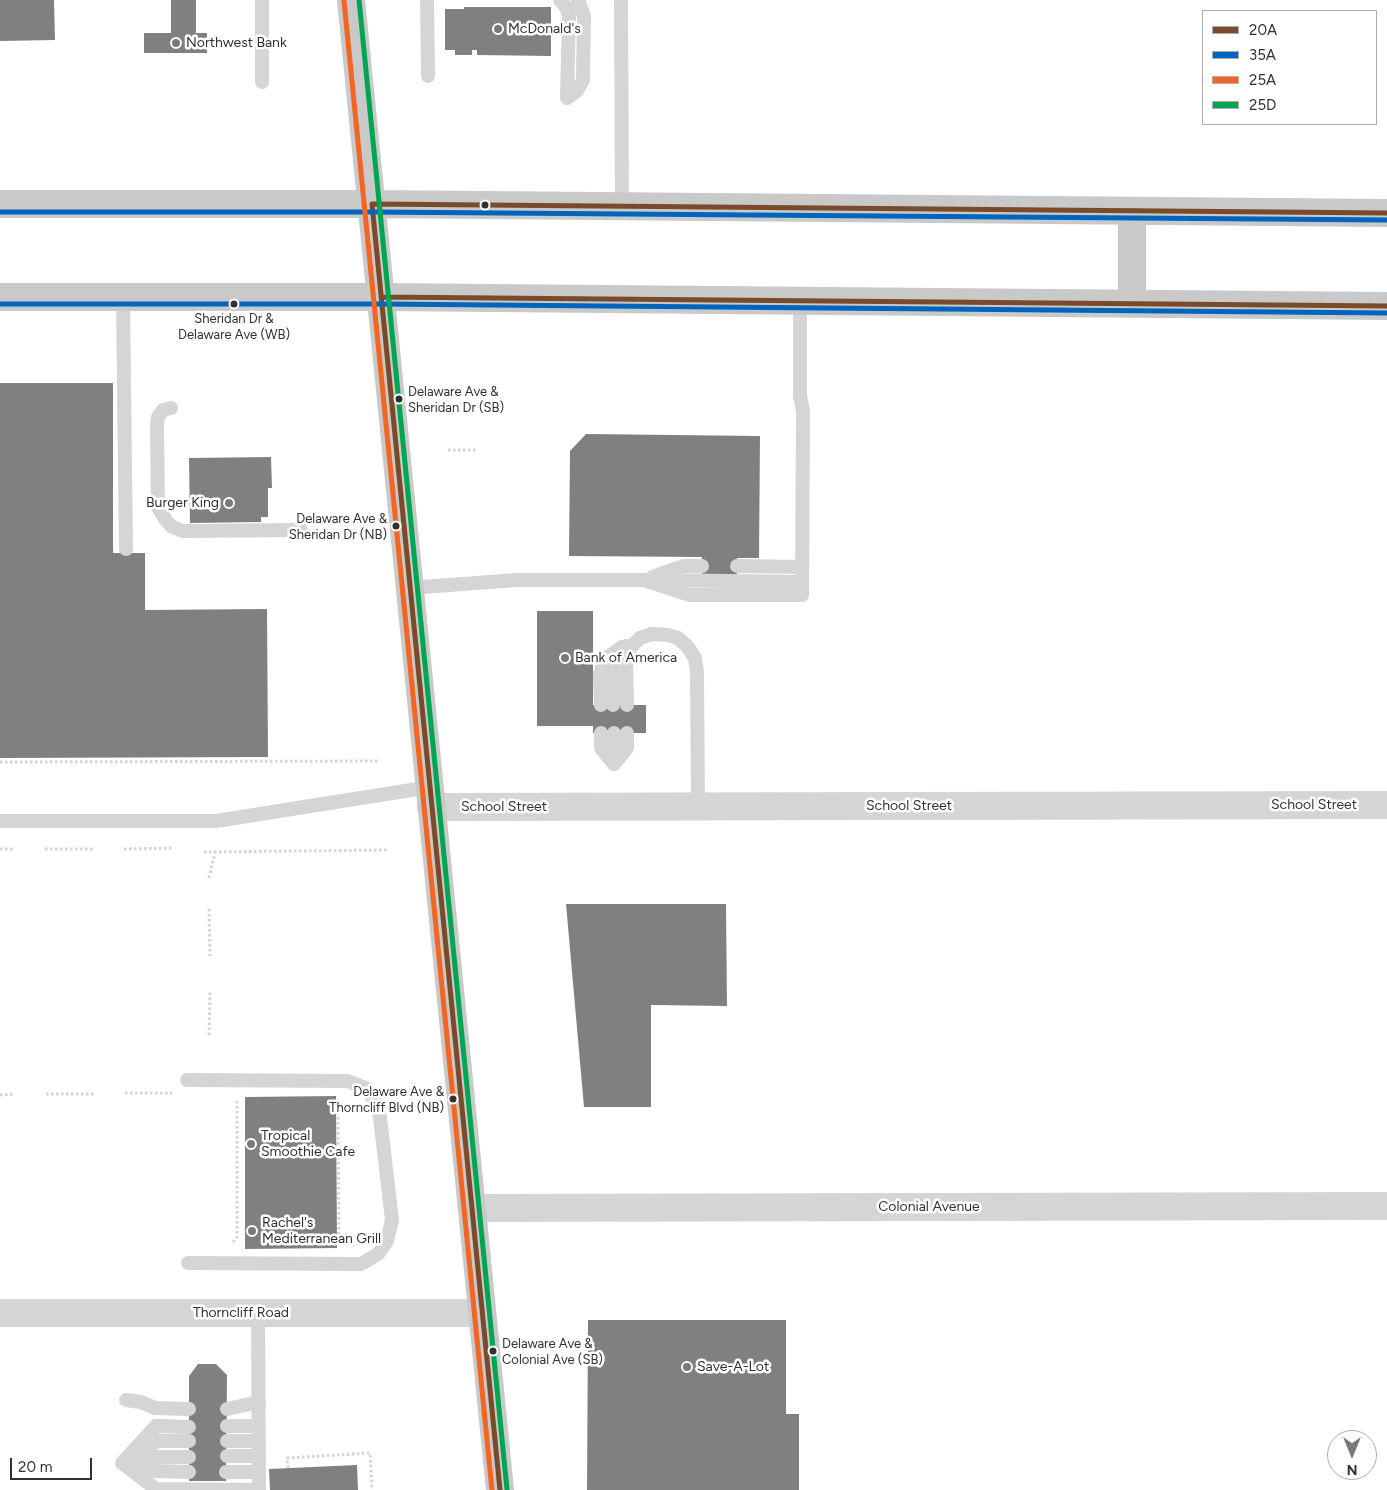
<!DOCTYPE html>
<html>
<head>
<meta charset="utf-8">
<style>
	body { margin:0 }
	#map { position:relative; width:1387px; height:1490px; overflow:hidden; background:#fff; font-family:Figtree,sans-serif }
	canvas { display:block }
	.legend { position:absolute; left:1202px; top:10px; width:175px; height:115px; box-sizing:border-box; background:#fff; border:1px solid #adadad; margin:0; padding:6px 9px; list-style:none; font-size:15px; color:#313131 }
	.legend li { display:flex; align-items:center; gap:10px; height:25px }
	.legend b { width:25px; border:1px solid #adadad }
	.north { position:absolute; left:1327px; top:1430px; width:50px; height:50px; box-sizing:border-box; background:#fff; border:1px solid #adadad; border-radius:50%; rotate:180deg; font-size:14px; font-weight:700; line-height:20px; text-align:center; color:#313131 }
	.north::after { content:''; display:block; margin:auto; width:18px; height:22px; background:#797979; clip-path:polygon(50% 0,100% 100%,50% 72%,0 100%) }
	.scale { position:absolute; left:10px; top:1458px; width:82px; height:22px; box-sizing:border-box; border:2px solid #313131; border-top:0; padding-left:6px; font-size:15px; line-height:18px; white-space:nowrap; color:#313131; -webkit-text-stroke:4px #fff; paint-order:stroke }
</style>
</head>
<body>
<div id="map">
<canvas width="1387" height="1490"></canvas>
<ul class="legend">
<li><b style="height:6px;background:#7a4b2a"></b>20A</li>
<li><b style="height:6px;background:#0065bd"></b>35A</li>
<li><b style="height:6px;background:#f26522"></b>25A</li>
<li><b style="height:6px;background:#00a651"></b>25D</li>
</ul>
<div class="north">N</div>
<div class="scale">20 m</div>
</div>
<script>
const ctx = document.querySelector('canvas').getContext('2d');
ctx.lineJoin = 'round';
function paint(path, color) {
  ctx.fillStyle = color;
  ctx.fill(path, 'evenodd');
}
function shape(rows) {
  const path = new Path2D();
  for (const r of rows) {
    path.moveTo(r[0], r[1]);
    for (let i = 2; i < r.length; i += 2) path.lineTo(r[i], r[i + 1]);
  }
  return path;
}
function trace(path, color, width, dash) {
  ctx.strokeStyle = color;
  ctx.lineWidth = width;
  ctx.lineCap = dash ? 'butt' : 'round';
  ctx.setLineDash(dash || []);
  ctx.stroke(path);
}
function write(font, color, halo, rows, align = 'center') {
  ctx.font = font + ' Figtree,sans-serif';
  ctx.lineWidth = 5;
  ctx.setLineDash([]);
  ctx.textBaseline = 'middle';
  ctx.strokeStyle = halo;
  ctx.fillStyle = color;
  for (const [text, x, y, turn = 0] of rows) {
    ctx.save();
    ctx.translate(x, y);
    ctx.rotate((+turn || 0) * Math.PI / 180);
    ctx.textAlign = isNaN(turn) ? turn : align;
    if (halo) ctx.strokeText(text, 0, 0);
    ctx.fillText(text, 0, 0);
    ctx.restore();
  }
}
const building = shape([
	[0,0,54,0,55,40,0,41],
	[171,0,196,0,196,33,207,33,207,53,144,53,144,33,171,33],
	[464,7,551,7,551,56,477,55,477,50,472,50,472,55,455,55,455,50,445,50,445,9,464,9],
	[0,383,113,383,113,553,145,553,145,610,267,609,268,757,0,758],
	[586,434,760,436,759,558,737,558,737,580,702,580,702,557,569,556,570,451],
	[271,457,272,488,268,488,268,517,261,517,261,522,190,523,189,458],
	[537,611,593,611,593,705,646,705,646,733,593,733,593,726,537,726],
	[566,904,726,904,727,1006,651,1005,651,1107,584,1107],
	[336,1096,337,1248,245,1249,245,1097],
	[588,1320,786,1320,786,1414,799,1414,799,1490,587,1490],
	[198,1364,216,1364,227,1375,226,1481,189,1481,189,1376],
	[357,1465,358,1490,270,1490,269,1469]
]);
const path = shape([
	[448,450,476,450],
	[0,762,379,761],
	[0,849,15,849],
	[45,849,94,849],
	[124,849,172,848],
	[204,852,388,850],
	[209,878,215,852],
	[209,909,210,956],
	[209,1035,210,991],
	[125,1093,172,1093],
	[46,1094,94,1094],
	[0,1095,15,1094],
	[338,1107,339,1244],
	[233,1242,237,1237,237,1100],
	[288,1468,287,1458,370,1453,372,1490]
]);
const lane = shape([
	[262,0,262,82],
	[427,0,428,76],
	[560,0,566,7,569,17,567,98],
	[621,0,622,206],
	[567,98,577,91,583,80,584,16,578,0],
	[123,297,126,549],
	[171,408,163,410,158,417,157,425,158,507,165,519,172,527,183,531,301,530],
	[737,566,802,567],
	[652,577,683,566,702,566],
	[658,580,802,582],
	[409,588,517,580,644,580,690,595,802,595,803,411,800,396,800,301],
	[601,705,600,674,603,665,608,657,622,647],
	[613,705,614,667,626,646],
	[627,705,626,659,631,647,640,638,652,634,668,635,678,638,687,646,695,658,697,672,698,806],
	[601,733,601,748,614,764],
	[614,733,614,764],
	[614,764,627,748,627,733],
	[0,821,216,821,430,787],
	[187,1080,348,1081,365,1088,374,1099,380,1117,392,1220,387,1241,378,1254,361,1264,188,1263],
	[258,1313,259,1490],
	[126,1400,141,1402,155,1408,189,1409],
	[227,1409,259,1402],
	[227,1426,258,1426],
	[227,1441,258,1441],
	[139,1452,157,1441,189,1441],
	[227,1456,258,1456],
	[130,1461,156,1457,189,1457],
	[122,1463,156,1489,259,1490],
	[122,1463,156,1426,189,1427],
	[127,1464,156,1471,189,1472],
	[226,1472,259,1472]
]);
const street = shape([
	[431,807,1387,805],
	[472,1208,1387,1206],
	[0,1313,482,1313]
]);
const primary = shape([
	[351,0,500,1490],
	[0,204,372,204,1387,213],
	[1132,211,1132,303],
	[0,297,381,297,1387,306]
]);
const bus1 = shape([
	[381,297,1387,306],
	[500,1490,372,204,1387,213]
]);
const bus2 = shape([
	[0,212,372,212,1387,220],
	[0,304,381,304,1387,313]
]);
const bus3 = shape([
	[344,1,492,1490]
]);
const bus4 = shape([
	[359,0,507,1489]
]);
const markers = [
	[498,29,5,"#797979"],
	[176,43,5,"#797979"],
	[485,205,4.5,"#313131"],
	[234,304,4.5,"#313131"],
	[399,399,4.5,"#313131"],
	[229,503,5,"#797979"],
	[396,526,4.5,"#313131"],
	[565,658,5,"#797979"],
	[453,1099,4.5,"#313131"],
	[251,1144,5,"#797979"],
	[252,1231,5,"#797979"],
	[493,1351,4.5,"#313131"],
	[687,1367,5,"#797979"]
];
const busNames = [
	["Sheridan Dr &",234,319,"center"],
	["Delaware Ave (WB)",234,335,"center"],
	["Delaware Ave &",408,392],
	["Sheridan Dr (SB)",408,408],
	["Delaware Ave &",387,519,"right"],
	["Sheridan Dr (NB)",387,535,"right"],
	["Delaware Ave &",444,1092,"right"],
	["Thorncliff Blvd (NB)",444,1108,"right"],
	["Delaware Ave &",502,1344],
	["Colonial Ave (SB)",502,1360]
];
const poiNames = [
	["McDonald's",508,29],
	["Northwest Bank",186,43],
	["Burger King",219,503,"right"],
	["Bank of America",575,658],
	["Tropical",261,1136],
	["Smoothie Cafe",261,1152],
	["Rachel's",262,1223],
	["Mediterranean Grill",262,1239],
	["Save-A-Lot",697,1367]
];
const streetNames = [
	["School Street",1314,805],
	["School Street",909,806],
	["School Street",504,807],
	["Colonial Avenue",929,1207],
	["Thorncliff Road",241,1313]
];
paint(building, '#808080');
trace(path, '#d4d4d4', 3, [2.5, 2.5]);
trace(lane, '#d5d5d5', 14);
trace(street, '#d5d5d5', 28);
trace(primary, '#c9c9c9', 28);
trace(bus1, '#7a4b2a', 5);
trace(bus2, '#0065bd', 5);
trace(bus3, '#f26522', 5);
trace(bus4, '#00a651', 5);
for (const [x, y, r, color] of markers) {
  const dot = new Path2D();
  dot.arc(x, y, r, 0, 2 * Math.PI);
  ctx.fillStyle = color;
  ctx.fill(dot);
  trace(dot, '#fff', 2);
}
write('13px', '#313131', '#fff', busNames, 'left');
write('14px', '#313131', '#fff', poiNames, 'left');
write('14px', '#313131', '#fff', streetNames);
</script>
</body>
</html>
